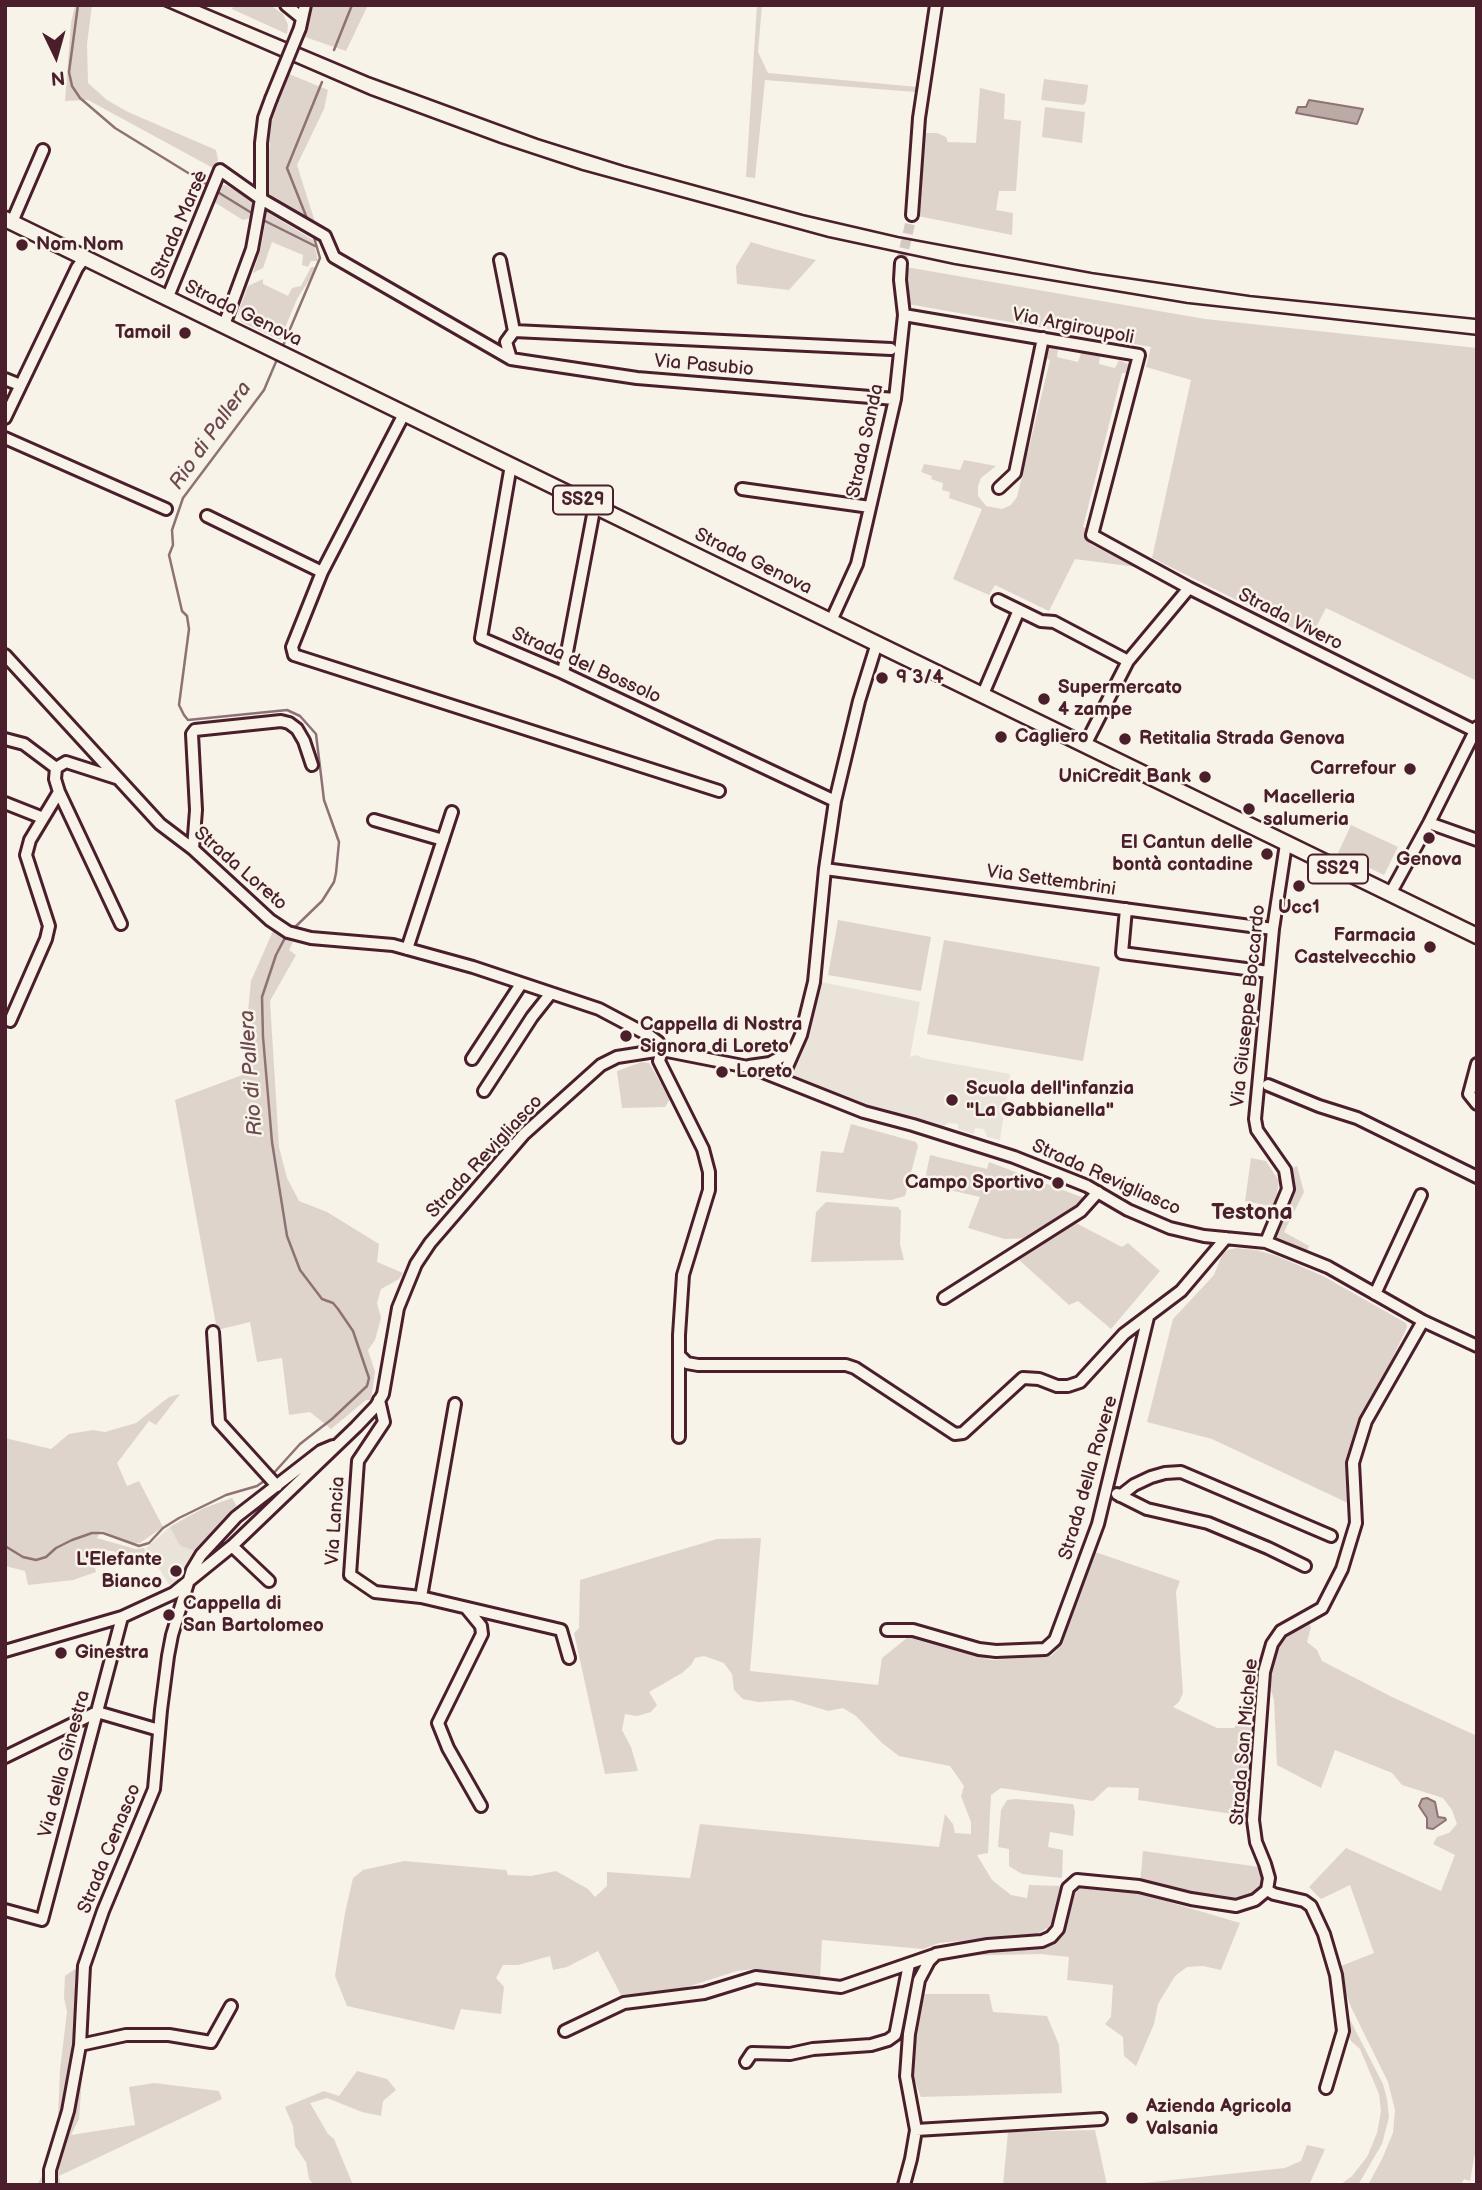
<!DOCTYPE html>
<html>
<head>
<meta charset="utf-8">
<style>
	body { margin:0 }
	#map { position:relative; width:1482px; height:2190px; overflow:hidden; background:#f7f3e8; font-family:"Balsamiq Sans",sans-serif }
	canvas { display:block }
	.frame { position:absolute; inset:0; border:7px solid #4a1f2b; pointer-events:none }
	.north { position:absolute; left:21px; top:21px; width:70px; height:70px; -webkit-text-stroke:5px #f7f3e8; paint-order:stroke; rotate:175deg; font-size:19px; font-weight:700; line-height:28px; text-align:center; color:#4a1f2b }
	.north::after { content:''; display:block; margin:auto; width:24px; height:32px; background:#4a1f2b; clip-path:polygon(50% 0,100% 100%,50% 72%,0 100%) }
</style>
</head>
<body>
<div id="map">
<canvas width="1482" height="2190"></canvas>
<div class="frame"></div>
<div class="north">N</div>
</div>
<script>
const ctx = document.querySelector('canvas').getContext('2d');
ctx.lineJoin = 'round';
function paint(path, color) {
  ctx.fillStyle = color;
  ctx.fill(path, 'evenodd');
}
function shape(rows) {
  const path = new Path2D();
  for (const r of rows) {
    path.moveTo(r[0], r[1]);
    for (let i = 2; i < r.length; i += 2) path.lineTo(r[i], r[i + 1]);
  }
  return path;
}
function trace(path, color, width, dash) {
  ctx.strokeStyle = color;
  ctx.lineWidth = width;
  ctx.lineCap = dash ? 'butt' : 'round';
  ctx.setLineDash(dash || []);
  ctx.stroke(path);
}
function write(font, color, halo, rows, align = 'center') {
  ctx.font = font + ' "Balsamiq Sans",sans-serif';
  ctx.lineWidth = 5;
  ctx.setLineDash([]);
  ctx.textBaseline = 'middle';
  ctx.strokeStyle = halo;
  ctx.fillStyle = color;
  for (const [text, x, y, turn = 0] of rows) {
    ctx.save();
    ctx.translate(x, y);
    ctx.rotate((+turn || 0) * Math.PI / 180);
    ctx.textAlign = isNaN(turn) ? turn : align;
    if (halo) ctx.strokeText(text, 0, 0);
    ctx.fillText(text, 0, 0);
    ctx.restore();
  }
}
const built = shape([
	[821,982,920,1002,910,1057,917,1055,922,1058,1010,1074,1000,1140,987,1137,984,1129,975,1128,974,1134,958,1129,958,1124,948,1123,943,1127,878,1111,789,1078,810,1024],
	[232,1498,237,1507,205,1542,197,1555,194,1554,182,1580,171,1588,146,1548,170,1527,188,1516]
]);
const green = shape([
	[75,5,92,5,87,44,88,83,107,100,128,112,216,150,218,160,213,168,88,100,65,101,71,23],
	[234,5,270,5,283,14,288,25,287,34,232,9],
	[313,5,368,5,346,51,305,37],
	[757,5,762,5,758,52,768,73,917,87,915,92,765,80,755,178,746,177],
	[289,74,328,90,324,109,297,165,315,222,266,195,271,122],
	[1044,79,1088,85,1086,102,1083,105,1041,100],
	[980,88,1005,94,1004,119,1021,121,1016,191,999,191,996,210,1013,213,1012,235,918,216,924,133,937,133,946,137,948,142,976,143],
	[1045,107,1085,112,1082,143,1042,137],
	[218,185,225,185,253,199,251,218,243,220,214,202],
	[267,212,313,240,318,261,311,261,308,267,302,265,303,255,272,242,263,268,253,273,261,247],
	[751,242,774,249,816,260,789,290,737,284,736,266],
	[311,267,315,267,313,274,297,299,280,340,241,322,238,313,248,286,263,279,263,284,288,296,292,288,301,286],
	[906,267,1205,319,1477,348,1477,681,1326,608,1311,637,1152,558,1191,380,1146,367,1151,347,908,304],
	[1048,346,1058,347,1057,357,1078,362,1082,351,1100,355,1099,364,1115,368,1119,360,1130,365,1129,373,1122,373,1083,527,1088,529,1086,539,1092,545,1136,567,1075,559,1049,611,995,585,989,595,953,579,982,509,949,498,950,492,942,490,943,483,931,479,932,476,921,472,924,464,960,470,964,460,996,466,981,478,978,486,978,496,986,506,1002,509,1011,505,1017,497,1050,360,1042,357],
	[1351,825,1398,847,1384,875,1338,853],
	[838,920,931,937,921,991,828,975],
	[273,931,293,942,289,950,296,955,270,1001,279,1147,287,1178,299,1201,327,1212,379,1244,377,1262,403,1273,399,1279,381,1289,377,1303,381,1318,375,1340,368,1350,375,1372,371,1400,366,1400,331,1429,310,1412,289,1415,282,1358,257,1362,250,1322,217,1330,175,1100,253,1071,248,1011,251,981],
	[944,940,1100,967,1083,1061,927,1034],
	[642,1062,649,1063,670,1099,665,1107,622,1108,617,1071],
	[851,1124,916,1142,918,1146,905,1196,891,1200,816,1192,821,1151,843,1153],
	[930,1155,987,1169,989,1162,1084,1198,1084,1202,1030,1238,1005,1239,968,1228,980,1197,924,1184],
	[1251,1158,1266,1161,1279,1181,1275,1207,1245,1201],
	[1297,1166,1304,1192,1284,1232,1309,1246,1306,1255,1272,1240,1293,1185,1288,1170],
	[826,1202,898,1207,901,1211,900,1244,904,1260,811,1262,816,1212],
	[1074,1222,1122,1247,1128,1243,1160,1271,1111,1329,1078,1301,1069,1305,1018,1259],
	[1236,1248,1256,1250,1277,1256,1323,1276,1406,1323,1407,1327,1394,1355,1362,1420,1352,1505,1212,1439,1147,1422,1173,1319,1214,1275,1222,1255,1228,1250],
	[180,1394,156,1425,149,1421,117,1463,127,1486,139,1481,163,1527,140,1543,133,1544,101,1530,97,1538,135,1549,144,1548,148,1555,134,1562,113,1551,90,1550,96,1572,73,1580,28,1585,25,1571,5,1566,5,1438,51,1449,69,1434,93,1430,105,1432,136,1423,169,1397],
	[232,1498,237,1507,205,1542,199,1552,181,1546,178,1542,170,1527,204,1508],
	[761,1538,750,1671,878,1685,882,1658,912,1634,991,1660,1051,1656,1057,1650,1095,1552,1180,1581,1176,1592,1183,1693,1179,1702,1173,1707,1217,1728,1234,1728,1239,1721,1256,1728,1246,1794,1246,1816,1138,1800,1139,1788,1108,1787,1093,1801,1001,1788,991,1795,988,1853,977,1855,992,1880,1011,1895,1027,1898,1029,1885,1061,1886,1055,1917,1049,1927,1037,1934,939,1943,923,1949,822,1940,820,1979,754,1969,737,1971,681,1989,621,1995,598,1951,567,1967,553,1970,550,1956,518,1965,503,1965,496,1978,504,1987,501,2014,461,2009,454,2030,347,2006,335,1976,345,1913,353,1878,363,1870,404,1861,506,1870,508,1875,531,1876,556,1871,588,1889,595,1897,607,1886,607,1872,690,1878,700,1824,939,1847,945,1814,953,1824,955,1833,971,1834,971,1822,961,1796,964,1786,950,1766,899,1756,882,1743,856,1716,843,1708,828,1711,792,1700,758,1702,743,1699,734,1690,732,1674,724,1663,704,1656,695,1658,691,1665,682,1673,649,1692,657,1705,651,1712,637,1716,625,1714,622,1730,631,1747,638,1771,605,1774,574,1633,579,1628,580,1580,717,1539],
	[1308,1621,1311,1627,1307,1642,1317,1650,1322,1661,1390,1696,1477,1736,1477,2142,1470,2181,1464,2179,1461,2185,1368,2185,1382,2159,1393,2133,1395,2110,1388,2082,1351,2007,1336,1968,1374,1953,1350,1885,1321,1899,1309,1887,1346,1848,1441,1891,1455,1855,1433,1844,1437,1837,1449,1833,1457,1824,1452,1810,1443,1798,1402,1785,1392,1773,1335,1750,1321,1788,1277,1765,1274,1700,1269,1683,1275,1654,1283,1637],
	[1016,1799,1073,1804,1075,1812,1073,1836,1050,1832,1048,1847,1063,1850,1062,1878,1022,1874,1009,1866,1009,1849,998,1847,1001,1810,1007,1800],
	[1143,1851,1260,1867,1262,1872,1261,1886,1253,1895,1237,1901,1140,1884],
	[1082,1884,1115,1886,1240,1923,1221,1970,1203,1966,1187,1967,1175,1976,1158,2004,1154,2024,1136,2066,1124,2056,1123,2037,1105,2024,1111,2017,1113,1985,1067,1980,1069,1957,1041,1954,945,1956,1048,1943,1070,1897,1073,1891],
	[75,1969,80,1969,76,2045,65,2111,45,2181,37,2185,42,2176,46,2157,58,2117,60,2070,67,2012,64,1998,65,1976],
	[924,1994,989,1994,993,2012,1047,2016,1059,2045,1062,2093,921,2097,911,2071],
	[1343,2006,1383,2084,1387,2099,1389,2117,1382,2144,1358,2185,1340,2185,1352,2176,1367,2157,1377,2133,1381,2111,1379,2094,1360,2049,1351,2041,1346,2030],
	[84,2050,79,2119,71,2135,135,2125,129,2087,154,2083,219,2091,222,2099,59,2176,61,2185,55,2185,53,2172],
	[357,2071,387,2079,396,2090,383,2101,381,2116,362,2112,327,2098,310,2103,328,2134,334,2139,353,2185,314,2185,309,2179,306,2162,295,2146,293,2126,285,2107,324,2091,339,2096],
	[1095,2130,1107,2185,1003,2185,1008,2132],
	[1307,2145,1325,2149,1310,2183,1313,2185,1124,2185,1285,2168,1301,2161]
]);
const water = shape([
	[1309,100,1363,109,1357,124,1296,113,1298,107,1306,107,1309,100],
	[1427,1798,1435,1802,1438,1817,1445,1818,1446,1820,1433,1829,1427,1828,1427,1818,1419,1806,1422,1799,1427,1798]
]);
const stream = shape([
	[78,5,69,72,72,86,80,98,115,128,211,187],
	[334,50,352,5],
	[216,191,255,215],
	[261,219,317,247],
	[308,221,287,168,322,82],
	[282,348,320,258,313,234],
	[278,357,264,390,183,498,172,530,173,545,169,555,182,611,187,616,189,629,179,705,184,715,188,720,287,710,300,716,316,734,324,800,339,842,336,873,334,882,322,901,292,930],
	[272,1475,300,1444,332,1419,367,1386,369,1378,353,1331,338,1309,333,1303,322,1299,300,1270,287,1236,272,1142,263,1037,262,997,276,955,287,934],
	[5,1546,23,1557,36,1560,46,1557,56,1548,72,1540,92,1533,103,1533,139,1546,149,1543,163,1528,179,1518,226,1495,257,1486,267,1479]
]);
const minorTunnel = shape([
	[901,263,912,215]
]);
const minor = shape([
	[286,5,302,18],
	[300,28,305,5],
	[912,215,919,118,936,5],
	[12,222,43,150],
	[500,260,514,331],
	[167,299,220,170,261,199,325,236,334,257,511,359,637,378,895,399],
	[904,315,1139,355,1092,535,1189,588,1475,731],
	[224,325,252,249,261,199,261,143,264,118,271,99],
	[511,359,506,342,514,331,891,349],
	[5,379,20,385],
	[404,414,322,572,292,647,294,655,719,791],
	[5,418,77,268,85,257],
	[5,438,166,509],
	[511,465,481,638,563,673,835,801],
	[999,488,1015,473,1043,338],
	[742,489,870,507],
	[207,516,322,572],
	[998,600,1041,621,1054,622,1128,661],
	[831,621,857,564,895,399,904,315,900,280,901,263],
	[5,655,160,824,193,849,270,920,288,932,311,938,393,945,473,967,599,1009,650,1036,658,1042,662,1050],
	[563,673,593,515,596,507],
	[983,694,1019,610],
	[5,739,24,744,56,768,66,762,116,778],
	[1085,745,1128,661,1189,588],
	[56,768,55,779,59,792,121,924],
	[5,803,43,818],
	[374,820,443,840],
	[1429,823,1477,840],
	[193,849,196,810,192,734,195,730,281,721,289,723,297,729,304,741,312,765],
	[825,869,1273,929],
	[1390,894,1429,823,1477,727],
	[1126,909,1122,953,1269,972],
	[407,949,452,812],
	[10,1021,46,939,49,926,26,855,30,840,59,792],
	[662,1050,659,1061,703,1149,709,1172,709,1190,683,1275,679,1335,679,1437],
	[472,1059,521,984],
	[1477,1064,1469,1094,1477,1104],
	[749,1066,770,1063,792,1051],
	[782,1078,801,1035,814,982,825,869,835,801,859,701,877,643],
	[1268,1085,1319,1106,1357,1118,1477,1177],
	[484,1091,532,1017,551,993],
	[1266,1242,1288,1189,1285,1170,1257,1130,1255,1119,1273,929,1286,844],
	[1375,1294,1421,1195],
	[944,1298,1081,1211,1098,1192],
	[213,1332,219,1422,277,1486],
	[679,1355,687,1363,698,1365,846,1365,855,1368,955,1434,963,1433,1023,1378,1039,1379,1057,1386,1068,1386,1080,1382,1124,1334,1181,1291,1226,1238],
	[379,1400,384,1422,358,1461,350,1575,375,1592,421,1597,455,1404],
	[1117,1494,1147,1509,1208,1523,1268,1548,1305,1566],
	[1120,1496,1134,1485,1151,1477,1165,1473,1181,1472,1331,1536],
	[232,1546,269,1581],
	[421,1597,561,1630,569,1658],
	[467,1609,481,1626,482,1634,438,1723,448,1748,481,1806],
	[887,1630,913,1630,979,1649,996,1651,1045,1649,1055,1640,1098,1524,1148,1317],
	[5,1651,122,1617,174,1593,232,1546,356,1427,376,1406,383,1394,398,1308,416,1264,430,1243,524,1134,601,1065,617,1057,662,1050,753,1068,864,1112,913,1125,1014,1157,1087,1186,1128,1210,1170,1228,1204,1236,1266,1242,1328,1267,1423,1321,1477,1346],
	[5,1757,97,1712,159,1730],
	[1267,1890,1274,1894,1304,1901,1311,1906,1324,1934,1336,1975,1343,2031,1326,2088],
	[5,1910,42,1920,122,1617],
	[565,2031,624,2003,704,1993,756,1977,841,1987,934,1955],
	[80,2045,126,2035,169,2035,211,2042,231,2006],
	[746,2062,752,2053,790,2054,813,2049,871,2045,888,2040,895,2035,896,2031,909,1964],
	[916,2130,1101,2119],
	[50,2185,50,2170,68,2111,80,2045,84,1966,103,1911,154,1789,161,1710,168,1656,172,1635,192,1570,201,1555,236,1517,321,1451,333,1446],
	[904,2185,911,2159,916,2130,906,2076,909,2034,919,1980,929,1961,936,1954,988,1945,1042,1941,1051,1937,1058,1929,1068,1888,1077,1880,1139,1886,1191,1899,1236,1906,1255,1900,1267,1890,1269,1878,1265,1864,1256,1842,1253,1820,1264,1672,1272,1644,1281,1631,1322,1608,1342,1569,1356,1523,1353,1463,1366,1421,1423,1321]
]);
const major = shape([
	[5,219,1477,936]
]);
const rail = shape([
	[162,5,370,95,500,143,582,170,828,237,954,264,1187,303,1477,335],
	[198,5,369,77,538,139,624,166,803,215,898,237,1092,273,1250,296,1477,319]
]);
const minorBridge = shape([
	[271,99,300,28]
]);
const markers = [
	[22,245,7,"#4a1f2b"],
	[185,333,7,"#4a1f2b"],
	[882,678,7,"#4a1f2b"],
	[1044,699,7,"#4a1f2b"],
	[1001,737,7,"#4a1f2b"],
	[1125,739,7,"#4a1f2b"],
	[1410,769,7,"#4a1f2b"],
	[1205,777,7,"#4a1f2b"],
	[1249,809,7,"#4a1f2b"],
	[1429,838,7,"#4a1f2b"],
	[1267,854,7,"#4a1f2b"],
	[1299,886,7,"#4a1f2b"],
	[1430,947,7,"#4a1f2b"],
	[626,1036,7,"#4a1f2b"],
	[722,1072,7,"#4a1f2b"],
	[952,1100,7,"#4a1f2b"],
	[1058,1183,7,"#4a1f2b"],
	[176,1571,7,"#4a1f2b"],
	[169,1615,7,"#4a1f2b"],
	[61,1653,7,"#4a1f2b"],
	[1132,2118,7,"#4a1f2b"]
];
const shields = [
	[583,500,60],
	[1338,869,60]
];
const shieldNames = [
	["SS29",583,500],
	["SS29",1338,869]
];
const streetNames = [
	["Strada Marsè",180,225,-67],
	["Strada Genova",243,314,26],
	["Via Argiroupoli",1073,327,11],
	["Via Pasubio",704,366,5],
	["Strada Sanda",866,441,-78],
	["Strada Genova",753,562,26],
	["Strada Vivero",1290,620,27],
	["Strada del Bossolo",586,666,24],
	["Strada Loreto",240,869,41],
	["Via Settembrini",1051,881,8],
	["Via Giuseppe Boccardo",1249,1006,-84],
	["Strada Revigliasco",485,1157,-47],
	["Strada Revigliasco",1106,1178,24],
	["Strada della Rovere",1089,1478,-74],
	["Via Lancia",336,1521,-86],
	["Strada San Michele",1245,1742,-85],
	["Via della Ginestra",65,1764,-75],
	["Strada Cenasco",110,1849,-68]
];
const poiNames = [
	["Nom Nom",36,245],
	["Tamoil",171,333,"right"],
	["9 3/4",896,678],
	["Supermercato",1058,688],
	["4 zampe",1058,710],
	["Cagliero",1015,737],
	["Retitalia Strada Genova",1139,739],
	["Carrefour",1396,769,"right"],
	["UniCredit Bank",1191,777,"right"],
	["Macelleria",1263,798],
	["salumeria",1263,820],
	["El Cantun delle",1253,843,"right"],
	["bontà contadine",1253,865,"right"],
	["Genova",1429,860,"center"],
	["Ucc1",1299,908,"center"],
	["Farmacia",1416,936,"right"],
	["Castelvecchio",1416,958,"right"],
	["Cappella di Nostra",640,1025],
	["Signora di Loreto",640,1047],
	["Loreto",736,1072],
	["Scuola dell'infanzia",966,1089],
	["\"La Gabbianella\"",966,1111],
	["Campo Sportivo",1044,1183,"right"],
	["L'Elefante",162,1560,"right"],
	["Bianco",162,1582,"right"],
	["Cappella di",183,1604],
	["San Bartolomeo",183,1626],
	["Ginestra",75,1653],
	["Azienda Agricola",1146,2107],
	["Valsania",1146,2129]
];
const waterNames = [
	["Rio di Pallera",211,436,-55],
	["Rio di Pallera",252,1073,-94]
];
const quarterNames = [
	["Testona",1252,1213]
];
paint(built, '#eae3da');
paint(green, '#ded4cc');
paint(water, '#bcaaa7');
trace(water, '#8e7275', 2);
trace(stream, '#8e7275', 2.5);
trace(minorTunnel, '#d4c9c2', 10, [10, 5]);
trace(minor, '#4a1f2b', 16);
trace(major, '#4a1f2b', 19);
trace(minor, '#f7f3e8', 10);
trace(major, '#f7f3e8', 14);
trace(rail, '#4a1f2b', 2.5);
trace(minorBridge, '#4a1f2b', 16, []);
trace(minorBridge, '#f7f3e8', 10);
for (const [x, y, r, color] of markers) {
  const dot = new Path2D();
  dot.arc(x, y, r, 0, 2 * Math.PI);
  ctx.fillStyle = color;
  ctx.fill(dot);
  trace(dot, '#f7f3e8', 2.5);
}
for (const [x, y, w] of shields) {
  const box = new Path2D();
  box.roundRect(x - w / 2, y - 14.5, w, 29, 5);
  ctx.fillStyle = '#f7f3e8';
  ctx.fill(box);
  trace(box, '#4a1f2b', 2);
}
write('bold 18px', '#4a1f2b', null, shieldNames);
write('19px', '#4a1f2b', '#f7f3e8', streetNames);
write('bold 19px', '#4a1f2b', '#f7f3e8', poiNames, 'left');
write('italic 21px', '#6c4950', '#f7f3e8', waterNames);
write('bold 23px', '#4a1f2b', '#f7f3e8', quarterNames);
</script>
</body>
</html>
